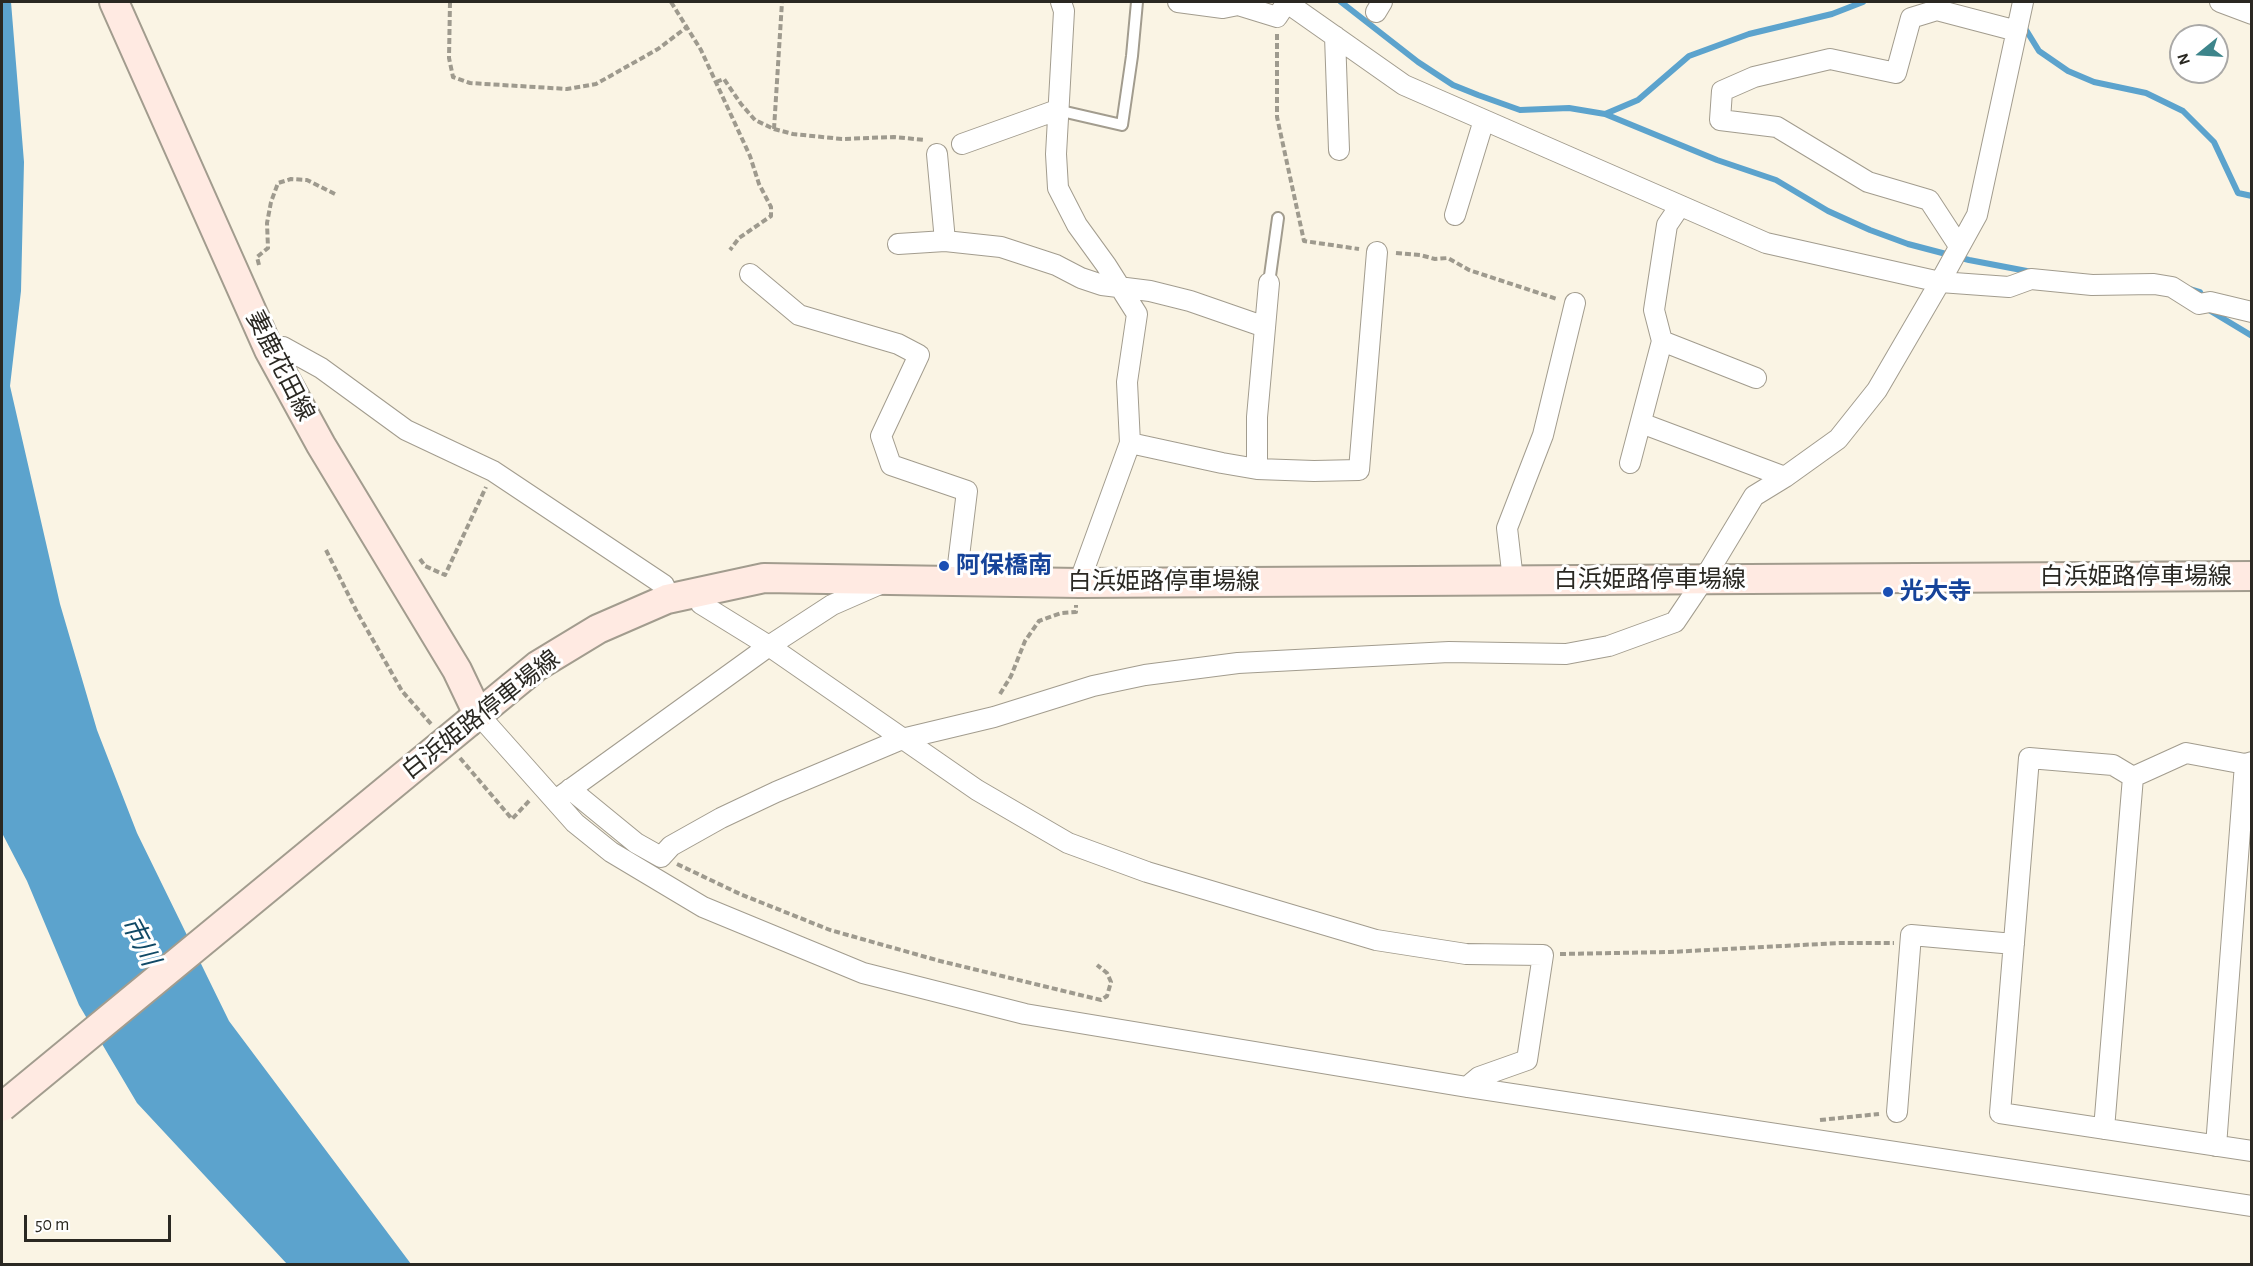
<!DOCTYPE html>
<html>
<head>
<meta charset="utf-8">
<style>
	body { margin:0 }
	#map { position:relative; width:2253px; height:1266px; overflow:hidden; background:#faf4e4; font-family:"Alegreya Sans",sans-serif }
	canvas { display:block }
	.frame { position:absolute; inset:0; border:3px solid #2a2822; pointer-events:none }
	.north { position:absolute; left:2169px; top:24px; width:60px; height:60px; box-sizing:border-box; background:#fff; border:2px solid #aaa9a7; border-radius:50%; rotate:252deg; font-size:16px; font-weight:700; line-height:24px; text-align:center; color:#2a2822 }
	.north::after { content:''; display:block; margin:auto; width:21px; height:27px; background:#3d858b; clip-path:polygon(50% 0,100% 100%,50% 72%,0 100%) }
	.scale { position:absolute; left:24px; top:1215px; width:147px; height:27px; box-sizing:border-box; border:3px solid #2a2822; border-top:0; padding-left:8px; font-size:18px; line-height:21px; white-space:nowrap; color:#2a2822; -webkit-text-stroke:4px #fff; paint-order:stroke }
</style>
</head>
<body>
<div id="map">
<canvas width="2253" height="1266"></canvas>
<div class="frame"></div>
<div class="north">N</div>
<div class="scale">50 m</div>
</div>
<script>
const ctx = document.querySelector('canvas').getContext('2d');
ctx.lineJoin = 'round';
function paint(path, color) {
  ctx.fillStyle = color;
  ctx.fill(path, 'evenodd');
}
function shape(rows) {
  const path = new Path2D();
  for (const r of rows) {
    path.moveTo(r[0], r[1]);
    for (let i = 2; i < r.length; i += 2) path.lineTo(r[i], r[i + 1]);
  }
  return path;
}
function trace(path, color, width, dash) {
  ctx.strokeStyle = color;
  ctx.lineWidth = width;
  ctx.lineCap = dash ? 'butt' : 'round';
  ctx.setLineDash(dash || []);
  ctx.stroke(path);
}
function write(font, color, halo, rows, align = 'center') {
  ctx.font = font + ' "Alegreya Sans","Noto Sans JP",sans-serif';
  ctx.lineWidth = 6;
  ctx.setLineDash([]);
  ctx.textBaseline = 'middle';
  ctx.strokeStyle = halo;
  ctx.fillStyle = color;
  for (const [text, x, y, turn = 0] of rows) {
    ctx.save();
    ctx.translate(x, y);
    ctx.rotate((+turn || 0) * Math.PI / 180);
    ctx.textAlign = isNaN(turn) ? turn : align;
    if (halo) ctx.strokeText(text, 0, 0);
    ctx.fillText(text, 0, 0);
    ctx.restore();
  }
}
const water = shape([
	[2,2,11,2,24,162,21,291,10,386,60,604,97,730,137,833,229,1021,411,1264,287,1264,137,1103,79,1005,27,881,2,833]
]);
const stream = shape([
	[1341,2,1418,62,1453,85,1478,95,1520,110,1569,108,1605,114,1717,160,1776,180,1828,211,1870,230,1908,244,1969,260,2032,272],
	[2023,25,2039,51,2068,71,2094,82,2146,93,2183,111,2214,142,2238,193,2252,196],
	[1605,114,1638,100,1689,56,1749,34,1832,14,1863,2],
	[2190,289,2200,292,2209,310,2252,336]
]);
const path = shape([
	[450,2,449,58,453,77,470,83,567,89,596,84,658,49,687,27],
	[671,2,701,50,750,156,759,184,771,207,771,216,739,238,730,250],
	[1277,34,1277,117,1304,241,1359,249],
	[716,82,724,79,741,104,755,120,774,129,793,134,842,139,894,137,925,140],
	[774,129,782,2],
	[1396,253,1420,255,1435,259,1448,258,1469,270,1557,299],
	[259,265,257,257,268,248,267,223,271,202,278,183,291,179,307,180,337,195],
	[326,550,357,612,402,691,432,725],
	[420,559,425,566,445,575,486,487],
	[1000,694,1011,676,1025,641,1039,621,1061,613,1076,612,1076,605],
	[460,758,512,819,530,800],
	[677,864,740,894,830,930,940,961,1101,1000,1107,996,1111,982,1107,973,1097,965],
	[1560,954,1670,952,1839,943,1894,943],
	[1820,1120,1879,1114]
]);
const lane = shape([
	[1057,110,1122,125,1132,56,1137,2],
	[1269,283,1278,218]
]);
const street = shape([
	[1061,2,1064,11,1056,154,1058,188,1077,225,1106,265,1137,314,1127,382,1130,443,1079,583],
	[1178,2,1223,8,1238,5,1277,17,1287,2],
	[1286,2,1404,85,1766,243,1940,282,2009,287,2031,279,2092,285,2154,284,2172,287,2199,304,2210,302,2252,312],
	[2220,2,2252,14],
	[1376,12,1382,2],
	[1335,36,1339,150],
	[962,144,1057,110],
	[937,154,945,241],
	[1455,215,1484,120],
	[898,244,945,241,1001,247,1056,265,1081,278,1102,285,1150,291,1190,301,1265,327],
	[1959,246,1929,200,1868,182,1777,127,1720,120,1722,91,1754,77,1830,59,1896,73,1911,18,1937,10,2017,31],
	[750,274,799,315,898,344,919,355,881,436,891,465,967,491,956,581],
	[1662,341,1756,378],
	[269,350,283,347,321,368,406,430,493,471,664,585],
	[1641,423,1785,477],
	[1130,443,1222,463,1257,469,1314,471,1359,470,1377,252],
	[1630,463,1662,341,1654,310,1667,225,1680,206],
	[1257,469,1257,417,1269,283],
	[1513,580,1507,528,1543,435,1575,303],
	[701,604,769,646,977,790,1068,843,1147,872,1376,940,1466,954,1543,955,1527,1060,1479,1077,1467,1087],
	[478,714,575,823,611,852,703,907,863,973,1025,1014,1467,1087,2252,1206],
	[2252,762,2245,764,2186,753,2133,777,2113,765,2029,758,2000,1113,2252,1151],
	[570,789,636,843,661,857,671,846,721,818,776,792,902,739,994,717,1093,686,1145,675,1238,663,1449,652,1566,654,1609,646,1675,622,1704,579,1754,496,1785,477,1838,439,1877,390,1940,282,1977,215,2023,2],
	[561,796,769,646,832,605,880,584],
	[1897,1112,1911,935,2014,944],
	[2104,1129,2133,777],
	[2216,1146,2245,764]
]);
const secondary = shape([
	[114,2,269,350,321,445,457,670,478,714],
	[469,722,537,666,598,629,667,599,764,578,1079,583,2252,576]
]);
const secondaryBridge = shape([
	[2,1107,469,722]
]);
const markers = [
	[944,566,6,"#1a4fb4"],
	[1888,592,6,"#1a4fb4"]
];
const streetNames = [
	["妻鹿花田線",280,366,63],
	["白浜姫路停車場線",2136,577],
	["白浜姫路停車場線",1650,580],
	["白浜姫路停車場線",1164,582],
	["白浜姫路停車場線",481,715,-38]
];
const transitNames = [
	["阿保橋南",956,566],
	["光大寺",1900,592]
];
const waterNames = [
	["市川",140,941,62]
];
paint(water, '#5ca3cd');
trace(stream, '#5ca3cd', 6);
trace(lane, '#a29c8e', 14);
trace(street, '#a29c8e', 22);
trace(secondary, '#a29c8e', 32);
trace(path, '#9e9a8e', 4, [6, 3]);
trace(lane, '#fff', 10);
trace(street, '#fff', 20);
trace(secondary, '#ffeae2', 28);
trace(secondaryBridge, '#a29c8e', 32, []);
trace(secondaryBridge, '#ffeae2', 28);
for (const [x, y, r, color] of markers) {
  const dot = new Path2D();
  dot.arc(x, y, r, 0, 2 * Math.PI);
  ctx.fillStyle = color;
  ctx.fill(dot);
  trace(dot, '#fff', 2);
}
write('24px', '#2a2822', '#fff', streetNames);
write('bold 24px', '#164399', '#fff', transitNames, 'left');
write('italic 26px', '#104966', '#fff', waterNames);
</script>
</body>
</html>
